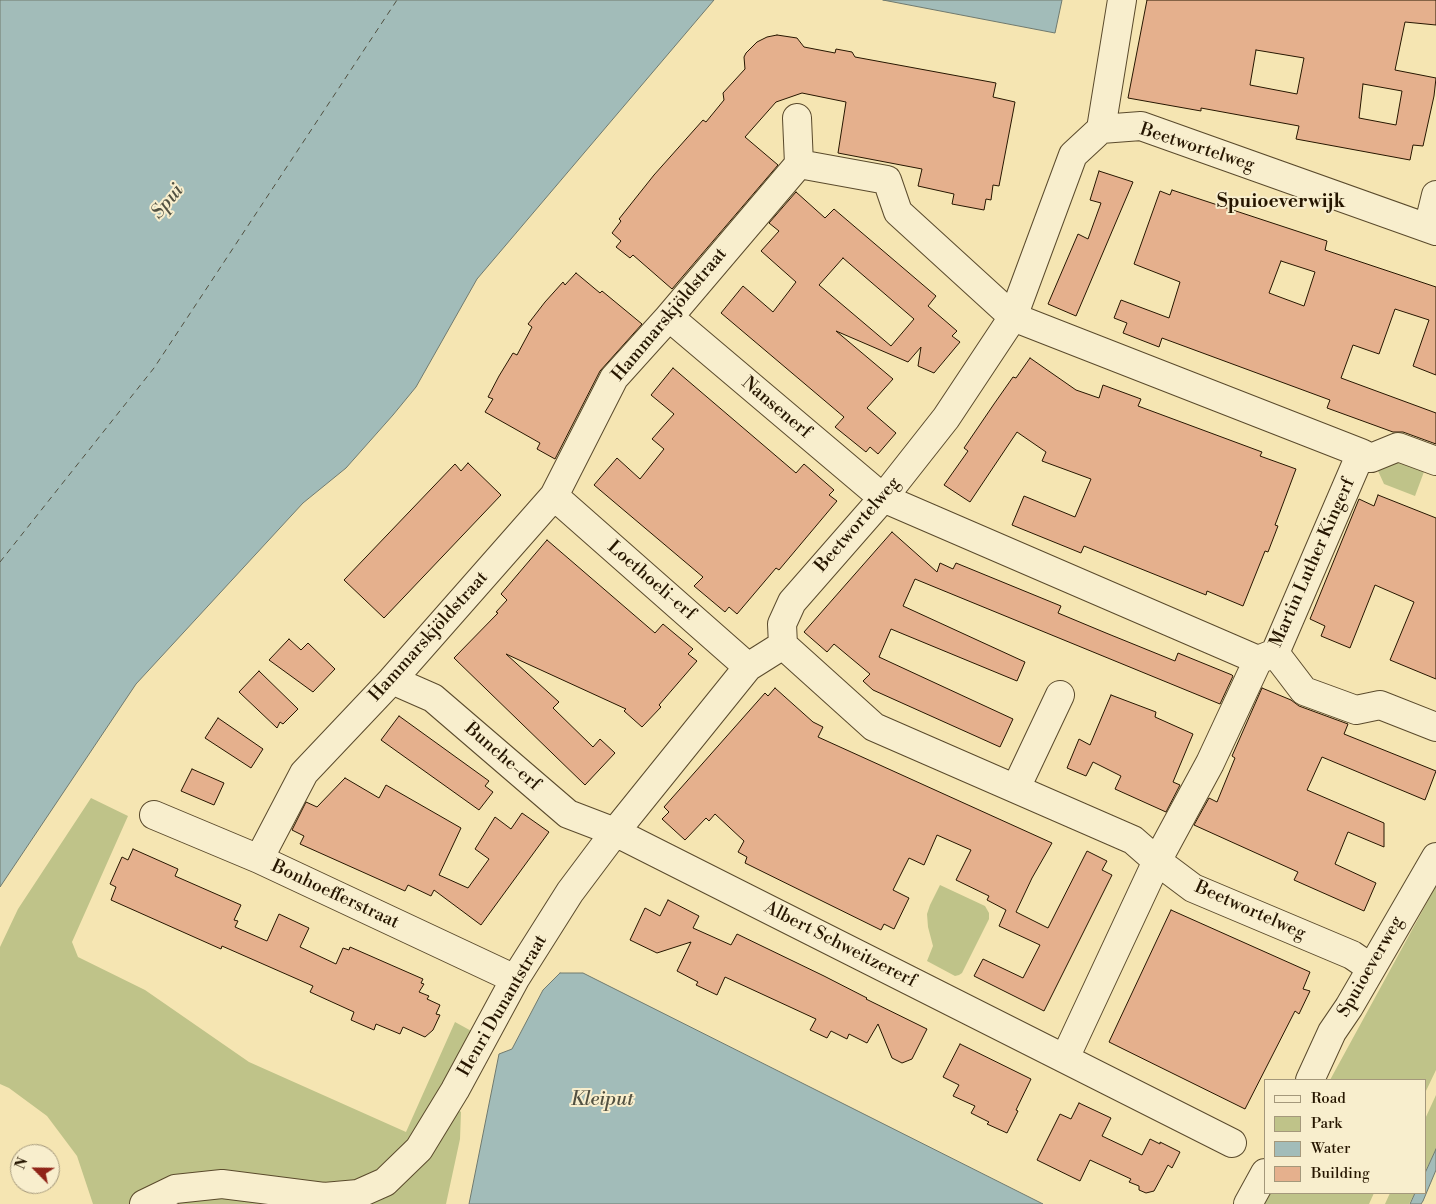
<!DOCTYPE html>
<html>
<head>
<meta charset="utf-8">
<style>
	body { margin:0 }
	#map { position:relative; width:1436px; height:1204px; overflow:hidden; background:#f5e5b2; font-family:"Libre Bodoni",serif }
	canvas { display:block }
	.legend { position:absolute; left:1264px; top:1079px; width:162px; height:115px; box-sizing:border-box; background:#f8eecd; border:1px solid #a4987b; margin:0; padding:6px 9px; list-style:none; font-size:15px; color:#261600 }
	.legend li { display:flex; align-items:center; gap:10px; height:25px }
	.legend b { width:25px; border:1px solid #a4987b }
	.north { position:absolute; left:10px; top:1144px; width:50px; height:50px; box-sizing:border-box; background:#f8eecd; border:1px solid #a4987b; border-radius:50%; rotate:293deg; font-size:14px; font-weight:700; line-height:20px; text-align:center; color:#261600 }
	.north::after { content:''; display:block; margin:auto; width:18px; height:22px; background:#8f2418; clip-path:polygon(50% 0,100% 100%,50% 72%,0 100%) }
</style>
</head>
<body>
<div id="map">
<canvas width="1436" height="1204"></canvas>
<ul class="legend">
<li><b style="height:6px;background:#f8eecd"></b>Road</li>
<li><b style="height:14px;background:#bfc389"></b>Park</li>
<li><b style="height:14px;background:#a2bcb9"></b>Water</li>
<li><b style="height:14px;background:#e5b08d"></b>Building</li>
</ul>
<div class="north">N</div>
</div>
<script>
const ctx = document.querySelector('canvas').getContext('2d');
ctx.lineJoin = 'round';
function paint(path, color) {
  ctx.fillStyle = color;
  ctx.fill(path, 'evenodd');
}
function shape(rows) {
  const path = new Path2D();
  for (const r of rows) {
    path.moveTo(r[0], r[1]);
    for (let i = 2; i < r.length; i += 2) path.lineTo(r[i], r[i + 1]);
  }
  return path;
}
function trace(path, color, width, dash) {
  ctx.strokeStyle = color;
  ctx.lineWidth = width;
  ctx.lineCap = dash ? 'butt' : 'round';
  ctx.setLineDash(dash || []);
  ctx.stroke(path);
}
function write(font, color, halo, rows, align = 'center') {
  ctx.font = font + ' "Libre Bodoni",serif';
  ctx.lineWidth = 4;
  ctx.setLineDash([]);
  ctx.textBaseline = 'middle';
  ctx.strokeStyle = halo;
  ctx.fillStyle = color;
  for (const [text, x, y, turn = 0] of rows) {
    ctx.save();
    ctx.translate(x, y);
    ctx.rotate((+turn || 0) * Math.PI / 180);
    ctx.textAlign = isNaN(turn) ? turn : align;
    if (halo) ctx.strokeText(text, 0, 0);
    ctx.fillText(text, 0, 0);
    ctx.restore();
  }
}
const green = shape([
	[1428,461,1415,496,1384,484,1374,462],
	[91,798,128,816,72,942,78,957,145,990,249,1062,406,1132,455,1022,475,1033,431,1121,375,1180,132,1204,93,1204,77,1156,47,1116,9,1088,0,1084,0,947,18,909],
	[940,885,985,906,989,913,989,919,962,973,959,975,955,976,927,961,933,946,928,927,927,914,930,905],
	[1436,886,1436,1070,1425,1093,1425,1080,1330,1080],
	[1436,1095,1436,1149,1425,1172,1425,1119],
	[457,1109,461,1112,460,1139,446,1204,159,1204,199,1192,355,1202],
	[1269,1193,1374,1193,1369,1204,1263,1204],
	[1390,1193,1415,1193,1409,1204,1385,1204]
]);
const water = shape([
	[0,0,714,0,477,279,416,387,393,415,346,468,303,503,136,684,0,887,0,0],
	[883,0,1062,0,1055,33,883,0],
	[560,973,583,973,1043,1204,469,1204,499,1054,512,1049,543,990,560,973],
	[1436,1149,1436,1170,1423,1201,1421,1204,1410,1204,1415,1193,1425,1193,1425,1173,1436,1149]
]);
const ferry = shape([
	[0,562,154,368,397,0]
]);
const building = shape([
	[1147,0,1436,0,1436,25,1405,22,1395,70,1436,78,1434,96,1423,146,1413,145,1410,160,1296,139,1299,126,1201,108,1201,111,1128,98,1147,0],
	[1256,50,1304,58,1297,94,1250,85,1256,50],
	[1363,84,1402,91,1396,125,1359,118,1363,84],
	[777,35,797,38,804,47,835,53,836,49,852,52,855,57,996,83,993,97,1015,102,999,186,993,185,991,200,986,199,984,210,952,204,954,194,918,186,922,169,838,153,846,102,802,93,776,102,745,137,778,165,672,289,633,255,630,258,616,247,621,241,612,233,621,221,619,219,654,175,703,120,706,122,724,100,723,93,745,69,744,57,746,53,757,42,767,37,777,35],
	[1099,171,1133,182,1076,316,1048,304,1078,234,1088,239,1101,203,1090,200,1099,171],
	[1172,190,1327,241,1325,250,1436,287,1436,375,1413,366,1429,320,1395,309,1379,354,1353,345,1341,378,1436,413,1436,444,1403,432,1393,432,1327,408,1330,400,1162,338,1159,347,1123,333,1127,323,1114,318,1121,300,1169,318,1180,282,1134,264,1160,191,1170,195,1172,190],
	[1281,261,1315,272,1304,306,1269,293,1281,261],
	[796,192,825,218,834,209,936,296,928,306,957,331,952,336,960,342,934,373,918,366,921,347,908,362,836,331,893,379,867,408,896,433,878,454,870,447,866,452,835,427,844,417,721,313,743,286,773,312,796,282,761,251,779,231,769,223,796,192],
	[843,258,914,319,891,346,819,285,843,258],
	[576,273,600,293,602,291,642,324,600,371,555,459,537,449,540,443,485,412,493,399,488,397,499,376,513,353,517,355,532,327,528,324,545,302,563,282,565,285,576,273],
	[1030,358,1076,390,1099,398,1103,385,1141,399,1138,406,1262,452,1260,456,1296,469,1275,525,1278,526,1268,552,1265,551,1243,606,1207,591,1206,595,1084,546,1081,553,1012,525,1024,496,1075,517,1091,479,1042,461,1046,452,1017,432,970,502,944,485,968,451,964,448,994,404,1013,377,1016,378,1030,358],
	[673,368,796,473,804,464,834,490,829,495,837,501,779,570,776,568,737,614,729,607,725,612,694,586,703,577,594,485,617,458,640,479,664,449,652,439,674,414,651,395,673,368],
	[468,463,501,495,384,618,344,580,455,464,461,471,468,463],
	[1378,495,1436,518,1436,679,1390,660,1414,602,1375,585,1350,648,1321,636,1325,626,1310,619,1359,499,1374,506,1378,495],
	[892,532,937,572,940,563,953,569,956,563,1061,606,1058,613,1106,633,1175,661,1178,653,1232,675,1233,676,1220,704,915,579,903,606,1025,662,1017,681,891,629,879,657,1013,719,1000,747,873,690,863,681,870,674,834,644,827,652,804,632,892,532],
	[547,540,655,633,663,624,693,649,688,654,697,661,659,705,661,707,642,727,624,711,626,709,506,654,559,702,553,708,593,747,600,739,615,753,585,785,454,658,498,613,496,612,507,600,501,594,547,540],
	[289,639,301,650,308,643,335,669,313,692,269,660,289,639],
	[259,671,298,709,283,724,280,722,277,728,239,692,259,671],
	[775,688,813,722,823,727,818,737,1052,843,1032,878,1016,912,1048,928,1087,851,1107,861,1102,870,1112,875,1044,1011,974,976,983,959,1023,978,1040,945,999,926,1006,910,987,900,989,896,956,880,971,850,937,835,924,865,909,858,893,890,909,898,894,929,884,924,881,930,745,863,747,857,738,852,744,841,715,814,709,821,706,818,685,840,662,819,669,812,664,807,765,693,768,696,775,688],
	[1262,688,1291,700,1299,706,1348,724,1344,734,1436,771,1425,800,1322,757,1307,790,1384,823,1384,847,1348,832,1335,864,1376,883,1364,911,1294,880,1298,872,1194,825,1209,798,1217,802,1235,758,1232,756,1262,688],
	[1111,695,1156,712,1155,717,1193,734,1173,782,1180,785,1166,812,1115,789,1121,776,1093,762,1086,776,1067,768,1079,739,1090,745,1111,695],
	[399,716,489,781,485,786,493,792,479,810,381,740,399,716],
	[218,718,263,749,251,768,205,738,218,718],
	[192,769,224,783,214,805,181,791,192,769],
	[345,778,379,798,386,785,461,828,439,875,468,888,489,859,475,849,495,817,511,829,522,813,549,832,481,925,434,890,431,896,408,885,405,891,300,844,304,836,292,830,306,802,317,807,345,778],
	[133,849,178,869,175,876,241,905,234,920,238,921,235,927,267,941,279,914,309,928,300,947,336,964,343,948,349,950,350,947,423,979,421,983,424,984,419,992,429,996,427,999,440,1005,436,1014,440,1015,433,1030,425,1037,403,1027,400,1034,376,1024,374,1030,351,1020,354,1012,310,992,313,986,222,946,221,949,111,900,116,887,110,884,122,857,128,860,133,849],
	[668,900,699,916,693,928,731,945,737,934,824,976,867,998,866,999,927,1029,912,1059,902,1063,892,1058,878,1024,867,1043,849,1034,847,1039,831,1031,827,1038,810,1030,816,1019,725,977,717,995,696,985,698,982,677,971,691,942,657,953,630,940,645,908,660,916,668,900],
	[1171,910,1310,972,1303,989,1310,991,1299,1014,1295,1011,1245,1109,1109,1042,1171,910],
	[960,1044,1031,1079,1016,1110,1018,1111,1007,1133,987,1124,989,1122,971,1113,975,1106,953,1096,959,1085,943,1077,960,1044],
	[1079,1103,1111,1118,1102,1136,1142,1155,1150,1139,1160,1144,1160,1142,1180,1152,1172,1168,1168,1165,1154,1191,1146,1193,1139,1190,1139,1186,1129,1182,1131,1179,1090,1160,1080,1181,1037,1160,1060,1114,1071,1119,1079,1103]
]);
const minor = shape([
	[797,118,799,164],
	[1101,129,1122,0],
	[1428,228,1436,195],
	[1361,453,1371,458,1398,447,1436,461],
	[554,496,748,667],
	[1275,653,1304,691,1356,710,1380,705,1436,727],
	[392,680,433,698,568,814,615,832,1232,1143],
	[1016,788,1060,695],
	[154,815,259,859,515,979],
	[259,859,304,773,392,680,554,496,614,378,669,317,799,164,887,180,898,212,1013,317,1361,453,1275,653,1258,660,883,498,669,317],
	[1371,968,1352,955,1193,888,1157,861,1133,840,874,727,783,645,782,624,792,602,883,498,946,418,1013,317,1073,155,1101,129,1141,126,1436,231],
	[1065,1058,1157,861,1210,763,1258,660],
	[1310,1080,1332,1032,1349,1007,1436,857],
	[144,1204,175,1189,222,1184,324,1197,358,1194,385,1182,419,1149,455,1090,515,979,570,892,615,832,748,667,783,645],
	[1248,1204,1265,1173]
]);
const streetNames = [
	["Beetwortelweg",1197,148,18],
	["Hammarskjöldstraat",670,315,-50],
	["Nansenerf",776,408,40],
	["Beetwortelweg",858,525,-49],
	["Martin Luther Kingerf",1313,563,-66],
	["Loethoeli-erf",651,581,41],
	["Hammarskjöldstraat",429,637,-48],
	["Bunche-erf",502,757,41],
	["Bonhoefferstraat",335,895,25],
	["Beetwortelweg",1250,911,24],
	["Albert Schweitzererf",840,945,27],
	["Spuioeverweg",1371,967,-60],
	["Henri Dunantstraat",503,1006,-60]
];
const waterNames = [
	["Spui",168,202,-50],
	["Kleiput",602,1100]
];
const neighbourhoodNames = [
	["Spuioeverwijk",1281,202]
];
paint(green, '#bfc389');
paint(water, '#a2bcb9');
trace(water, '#707a6f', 1);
trace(ferry, '#515041', 1, [6, 5]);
paint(building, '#e5b08d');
trace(building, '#261600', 1);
trace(minor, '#5a4a2c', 30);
trace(minor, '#f8eecd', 28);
write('18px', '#261600', '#f8eecd', streetNames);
write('italic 19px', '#515041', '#f8eecd', waterNames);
write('bold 19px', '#261600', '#f8eecd', neighbourhoodNames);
</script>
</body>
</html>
